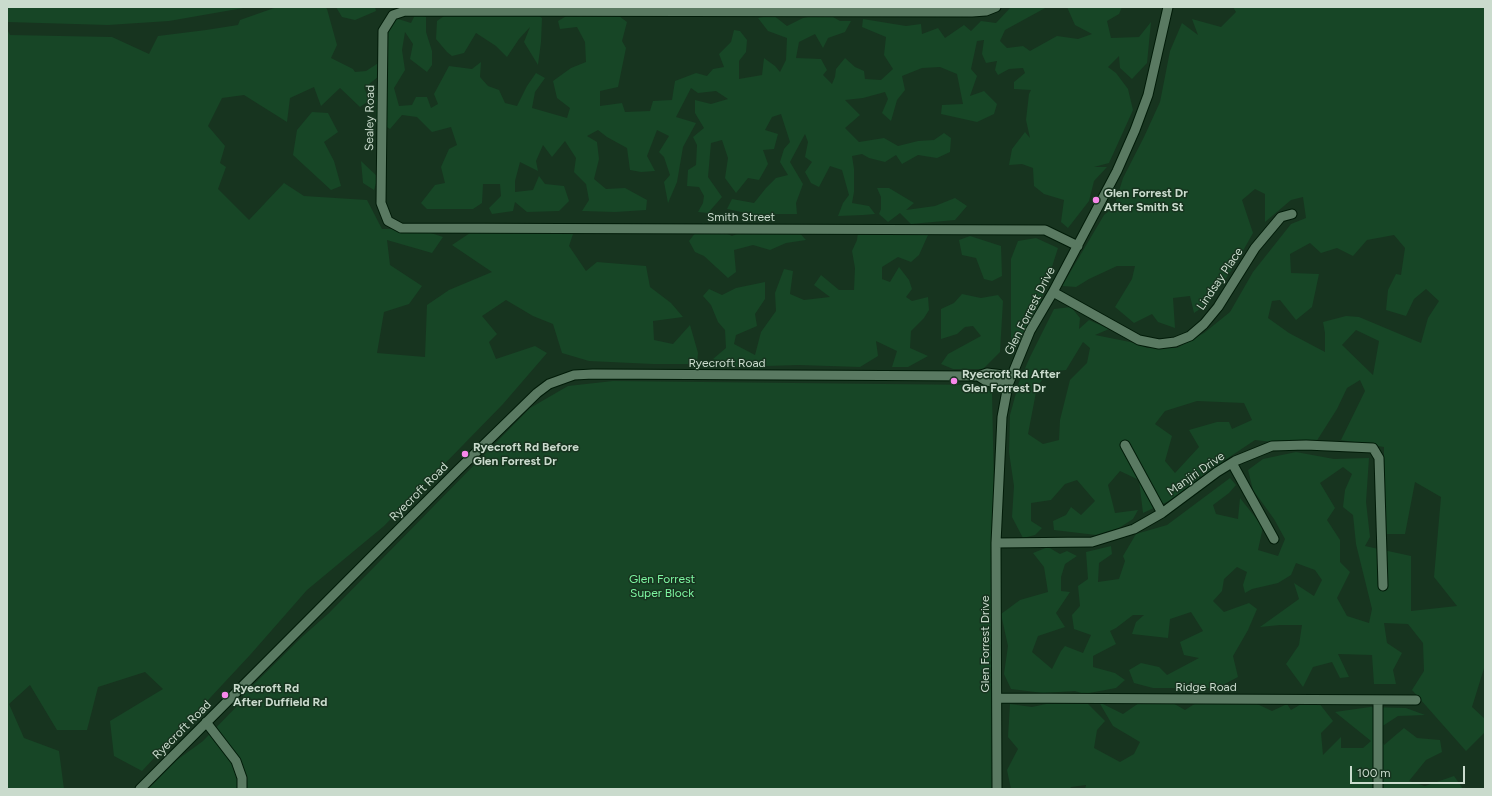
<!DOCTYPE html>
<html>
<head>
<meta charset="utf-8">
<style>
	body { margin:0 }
	#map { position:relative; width:1492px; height:796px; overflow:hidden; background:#17341f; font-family:Figtree,sans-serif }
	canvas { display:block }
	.frame { position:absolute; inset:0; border:8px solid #cadbcd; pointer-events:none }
	.scale { position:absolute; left:1350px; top:766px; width:115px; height:18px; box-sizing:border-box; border:2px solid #cadbcd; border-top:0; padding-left:5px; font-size:12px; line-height:14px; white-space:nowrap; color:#cadbcd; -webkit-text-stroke:3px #17341f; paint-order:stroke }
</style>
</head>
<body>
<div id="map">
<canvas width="1492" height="796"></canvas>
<div class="frame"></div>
<div class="scale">100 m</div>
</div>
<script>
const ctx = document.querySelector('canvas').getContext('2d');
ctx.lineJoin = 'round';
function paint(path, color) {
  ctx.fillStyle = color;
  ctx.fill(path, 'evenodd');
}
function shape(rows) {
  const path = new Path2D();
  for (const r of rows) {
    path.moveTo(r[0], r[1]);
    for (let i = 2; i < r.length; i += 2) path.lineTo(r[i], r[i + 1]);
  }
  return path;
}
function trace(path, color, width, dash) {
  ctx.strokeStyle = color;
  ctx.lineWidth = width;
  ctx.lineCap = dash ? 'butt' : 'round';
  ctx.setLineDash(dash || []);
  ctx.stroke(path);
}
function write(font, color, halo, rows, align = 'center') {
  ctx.font = font + ' Figtree,sans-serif';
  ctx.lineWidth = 3;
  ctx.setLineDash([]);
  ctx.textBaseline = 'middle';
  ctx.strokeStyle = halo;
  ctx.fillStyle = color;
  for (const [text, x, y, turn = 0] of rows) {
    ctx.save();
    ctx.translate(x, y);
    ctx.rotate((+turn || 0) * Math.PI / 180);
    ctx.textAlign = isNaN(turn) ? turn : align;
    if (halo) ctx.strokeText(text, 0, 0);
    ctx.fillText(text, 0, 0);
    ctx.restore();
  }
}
const green = shape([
	[7,7,249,7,169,21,108,25,7,22],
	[277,7,325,7,327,9,337,45,331,58,353,69,355,72,366,71,386,58,378,42,395,18,411,23,416,13,426,17,426,32,432,51,432,65,427,72,410,59,413,44,405,32,402,50,405,70,394,88,399,106,412,105,416,97,427,97,431,108,438,104,434,94,449,66,472,69,481,62,480,77,488,86,499,90,505,103,517,106,527,86,536,73,545,78,535,92,532,108,567,118,570,108,557,98,553,81,571,68,586,62,585,42,577,27,560,29,558,21,568,15,615,13,627,22,622,41,626,48,618,87,600,91,600,106,622,103,625,112,650,111,653,101,672,100,675,81,696,73,707,76,713,69,724,67,719,54,731,42,734,30,740,31,747,40,746,52,739,61,739,79,762,75,764,58,775,66,780,72,786,60,787,38,768,31,758,18,773,15,787,26,803,18,826,13,840,21,851,21,845,32,828,38,823,48,815,34,799,42,796,58,821,59,827,70,823,75,832,84,835,77,836,69,845,58,855,67,864,71,865,79,881,80,893,69,884,55,886,37,862,27,863,19,906,26,921,24,922,34,938,28,945,38,964,25,971,31,981,21,996,23,1011,7,1047,7,1005,30,1000,41,1007,48,1023,46,1030,51,1057,36,1078,39,1092,34,1075,25,1067,7,1122,7,1119,14,1107,21,1111,38,1139,37,1151,22,1147,63,1132,79,1120,68,1119,56,1108,67,1116,73,1128,89,1133,110,1109,163,1094,167,1107,167,1094,181,1089,201,1068,228,1061,222,1064,200,1044,194,1034,186,1033,168,1022,164,1009,165,1012,149,1025,132,1030,138,1026,120,1029,94,1031,90,1014,89,1014,82,1025,73,1023,68,1009,69,998,75,995,70,997,61,986,63,982,54,984,40,977,41,971,69,977,76,970,96,984,91,997,104,994,114,977,122,941,114,942,105,963,104,957,74,940,67,922,68,902,76,905,90,897,100,891,121,882,113,888,99,885,92,863,98,845,100,860,115,845,128,859,142,884,138,898,146,918,141,934,140,944,133,951,138,950,152,937,158,918,155,902,164,896,155,885,162,869,158,862,154,852,156,854,169,854,192,852,203,869,206,875,214,863,215,838,216,843,203,849,195,842,170,830,166,819,187,811,183,805,172,812,162,805,157,808,142,805,134,790,162,803,184,796,203,797,214,751,214,727,209,732,199,754,203,766,188,776,178,788,175,780,162,784,149,790,142,781,114,772,117,765,130,778,134,774,149,763,150,768,164,759,180,748,178,736,193,725,178,728,158,722,140,711,143,708,177,722,197,708,213,698,212,703,203,704,196,699,187,687,186,688,170,696,165,697,145,693,137,704,128,695,113,695,100,711,104,728,99,716,91,698,93,691,88,676,117,696,123,683,147,677,182,668,203,664,182,670,175,664,157,659,152,669,136,657,130,647,156,655,171,641,172,630,170,627,148,607,137,598,130,587,136,597,142,599,159,594,179,606,189,625,188,647,200,646,210,615,212,582,211,589,200,586,184,574,172,576,158,565,141,552,157,543,145,536,161,538,171,520,162,515,181,515,192,533,190,539,176,545,184,564,186,569,201,559,211,527,212,515,202,513,211,492,214,489,208,501,196,500,184,483,184,482,203,473,209,427,209,421,203,435,185,445,183,441,167,449,149,457,145,451,127,432,132,417,117,402,115,390,129,376,120,376,98,383,73,364,88,370,100,360,107,340,88,321,106,314,87,290,98,287,122,244,95,222,98,208,126,225,146,220,163,226,167,218,189,249,220,284,183,304,196,367,200,382,229,419,229,443,237,432,253,387,240,390,265,422,286,409,304,384,312,377,353,425,357,427,305,449,290,492,272,452,245,470,233,553,225,574,231,569,246,586,271,597,262,646,266,650,287,671,303,683,317,653,321,654,340,673,344,690,325,698,353,697,364,653,364,589,361,562,353,553,324,533,316,506,300,482,316,497,334,489,342,496,359,535,346,547,353,503,404,384,526,307,590,250,655,142,771,114,756,110,721,163,689,145,672,98,687,87,730,57,730,30,685,9,704,24,738,59,751,64,789,7,789,7,29,10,35,112,37,149,54,158,36,206,30,238,25,240,20],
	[336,7,375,7,376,11,355,20,342,17],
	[1233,7,1485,7,1485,665,1472,707,1485,719,1485,732,1466,751,1412,690,1424,671,1423,643,1408,624,1384,623,1387,643,1402,653,1393,670,1396,684,1374,684,1372,655,1338,654,1349,677,1340,678,1332,662,1313,667,1303,687,1286,664,1299,645,1302,625,1280,625,1260,627,1299,599,1294,583,1314,596,1322,580,1315,570,1296,563,1291,575,1278,583,1252,589,1245,593,1243,585,1247,572,1237,567,1224,579,1222,591,1213,601,1224,612,1249,603,1257,609,1248,630,1233,656,1238,677,1217,688,1153,688,1134,683,1129,670,1141,663,1159,667,1167,675,1199,658,1184,655,1180,642,1203,631,1191,612,1170,619,1168,638,1132,634,1136,622,1144,615,1133,615,1116,628,1110,631,1116,644,1093,656,1093,667,1115,673,1125,680,1116,688,1084,694,1075,691,1043,693,1011,689,1004,674,1008,646,1001,614,1020,600,1048,592,1044,567,1033,553,1048,547,1060,554,1067,551,1077,556,1065,564,1061,577,1061,591,1070,592,1056,613,1065,627,1038,636,1032,652,1052,669,1061,651,1065,646,1083,653,1091,635,1074,629,1072,615,1080,606,1078,586,1088,579,1086,552,1111,546,1112,554,1099,563,1098,582,1119,579,1125,561,1123,556,1136,534,1167,525,1230,478,1236,485,1229,493,1213,505,1216,514,1238,519,1240,498,1263,527,1258,550,1278,556,1285,539,1274,519,1253,490,1248,470,1263,459,1296,452,1334,459,1369,458,1366,502,1370,537,1365,546,1411,556,1411,611,1457,606,1434,577,1441,497,1415,482,1405,534,1384,534,1384,447,1341,440,1365,391,1360,380,1347,388,1337,409,1316,442,1282,443,1255,440,1222,462,1187,489,1169,501,1143,513,1139,480,1120,471,1108,485,1115,513,1138,510,1133,519,1119,528,1096,535,1054,530,1053,521,1066,515,1071,507,1081,515,1095,501,1077,480,1065,484,1051,500,1031,503,1031,521,1042,528,1035,535,1023,538,1012,517,1014,486,1009,452,1010,415,1019,382,1030,357,1054,309,1071,307,1080,318,1079,329,1089,320,1109,329,1095,335,1135,343,1147,348,1177,348,1204,333,1230,312,1253,272,1291,224,1306,218,1303,197,1291,200,1265,222,1265,194,1255,189,1242,200,1253,233,1235,265,1209,303,1194,313,1190,296,1173,298,1175,328,1158,322,1152,314,1134,323,1115,307,1132,279,1135,266,1117,266,1089,279,1076,287,1062,286,1104,215,1114,207,1123,178,1144,137,1160,102,1170,51,1182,23,1198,35,1192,19,1221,27,1236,12],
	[1394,235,1405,248,1401,275,1396,274,1388,290,1386,310,1406,316,1414,299,1426,289,1439,301,1428,318,1421,343,1359,317,1346,316,1323,322,1325,333,1325,352,1289,333,1268,318,1272,301,1280,300,1296,320,1312,307,1319,274,1291,273,1290,254,1310,243,1321,253,1337,248,1353,256,1367,240],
	[1356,330,1379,341,1373,375,1342,345],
	[1083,342,1090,348,1087,363,1070,380,1060,420,1059,440,1043,444,1028,434,1037,387,1048,372,1066,370],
	[1197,401,1244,403,1252,420,1232,429,1229,422,1217,422,1189,430,1199,447,1175,473,1165,461,1172,436,1155,424,1165,411],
	[1343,467,1352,474,1345,490,1343,507,1353,515,1356,544,1372,609,1369,623,1347,616,1337,598,1350,572,1340,562,1340,540,1327,520,1335,508,1320,483],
	[530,9,542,18,541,42,538,65,524,42,530,27,519,39,507,57,496,46,476,33,464,53,452,56,447,52,436,39,437,21,448,13,490,11,507,16],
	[312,112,328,113,338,132,324,142,334,161,341,186,331,190,293,155,297,130],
	[361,161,378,177,374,190,363,183],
	[877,188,889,188,914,203,906,210,935,206,955,198,967,206,955,220,911,224,900,213,888,222,879,214,881,209,881,197],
	[703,223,732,236,758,225,796,229,806,240,786,243,770,250,753,245,734,250,736,272,728,278,704,256,695,252,689,241],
	[858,232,928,235,919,255,911,262,898,257,882,267,882,279,890,282,899,267,909,280,912,289,906,297,912,301,928,297,929,310,924,318,911,331,910,348,928,356,908,367,892,367,897,351,876,341,878,356,860,367,799,365,733,367,713,359,726,348,725,330,718,322,711,305,703,296,709,289,722,295,736,288,765,282,765,299,755,314,757,326,736,335,734,344,755,355,761,332,776,311,775,293,784,269,793,271,790,294,804,300,830,297,814,285,821,275,839,290,854,290,855,268,852,251,857,240],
	[970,236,1001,246,1002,276,992,281,984,279,976,258,962,255,959,240],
	[1036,238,1058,248,1041,301,1018,345,1011,354,1011,259,1018,241],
	[962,294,981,298,998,295,1003,301,1000,352,983,369,953,369,941,364,948,354,981,336,973,326,965,327,957,334,941,339,941,309,954,303],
	[613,381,977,385,992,392,994,490,992,523,993,769,995,789,148,789,177,760,203,741,241,702,244,694,303,636,329,613,530,408,568,386],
	[1099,702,1123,714,1139,703,1171,702,1185,710,1196,703,1255,703,1272,711,1287,704,1291,710,1303,703,1319,703,1333,721,1321,733,1323,755,1341,737,1341,748,1363,748,1371,741,1335,712,1370,707,1406,708,1425,715,1398,716,1378,729,1384,745,1404,728,1417,738,1440,740,1442,752,1426,760,1409,781,1425,786,1454,776,1463,789,1085,789,1086,785,1071,787,1070,789,1011,789,1007,770,1018,749,1008,737,1010,704,1032,707,1046,704,1088,704,1105,721,1097,730,1094,748,1120,762,1134,754,1140,742,1113,726]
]);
const minor = shape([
	[996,7,986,11,972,12,405,11,393,15,383,31,381,203,388,221,401,228,1045,230,1078,246],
	[1053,292,1139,340,1159,344,1175,342,1190,336,1204,324,1218,307,1255,248,1281,217,1292,214],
	[978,376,986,381,1008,385],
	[1125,445,1162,513],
	[1232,463,1274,539],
	[996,543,1092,542,1134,529,1162,513,1217,472,1235,461,1272,446,1306,445,1373,448,1379,458,1383,586],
	[997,698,1416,700],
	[206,722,236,761,242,778,242,789],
	[140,789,458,470,537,393,549,384,574,375,593,374,978,376,987,373,1011,376],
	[997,789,996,543,1002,417,1008,385,1030,331,1053,292,1117,171,1135,130,1148,95,1168,7],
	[1378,789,1378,700]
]);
const markers = [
	[1096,200,4,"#f888eb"],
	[954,381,4,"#f888eb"],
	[465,454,4,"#f888eb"],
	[225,695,4,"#f888eb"]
];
const streetNames = [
	["Sealey Road",370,118,-89],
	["Smith Street",741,217],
	["Lindsay Place",1220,279,-56],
	["Glen Forrest Drive",1030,311,-63],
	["Ryecroft Road",727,363],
	["Manjiri Drive",1196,474,-35],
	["Ryecroft Road",419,492,-45],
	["Glen Forrest Drive",985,644,-90],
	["Ridge Road",1206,687],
	["Ryecroft Road",182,730,-45]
];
const poiNames = [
	["Glen Forrest Dr",1104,193],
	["After Smith St",1104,207],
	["Ryecroft Rd After",962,374],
	["Glen Forrest Dr",962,388],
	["Ryecroft Rd Before",473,447],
	["Glen Forrest Dr",473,461],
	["Ryecroft Rd",233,688],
	["After Duffield Rd",233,702]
];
const parkNames = [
	["Glen Forrest",662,579],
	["Super Block",662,593]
];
paint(green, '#174626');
trace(minor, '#001b08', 11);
trace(minor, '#5a7a62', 9);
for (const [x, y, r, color] of markers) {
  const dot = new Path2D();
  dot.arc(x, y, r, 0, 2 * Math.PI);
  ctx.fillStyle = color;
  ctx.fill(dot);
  trace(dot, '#17341f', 1.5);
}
write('12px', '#cadbcd', '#17341f', streetNames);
write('bold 12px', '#cadbcd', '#17341f', poiNames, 'left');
write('12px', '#7ef7a2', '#17341f', parkNames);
</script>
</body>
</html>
